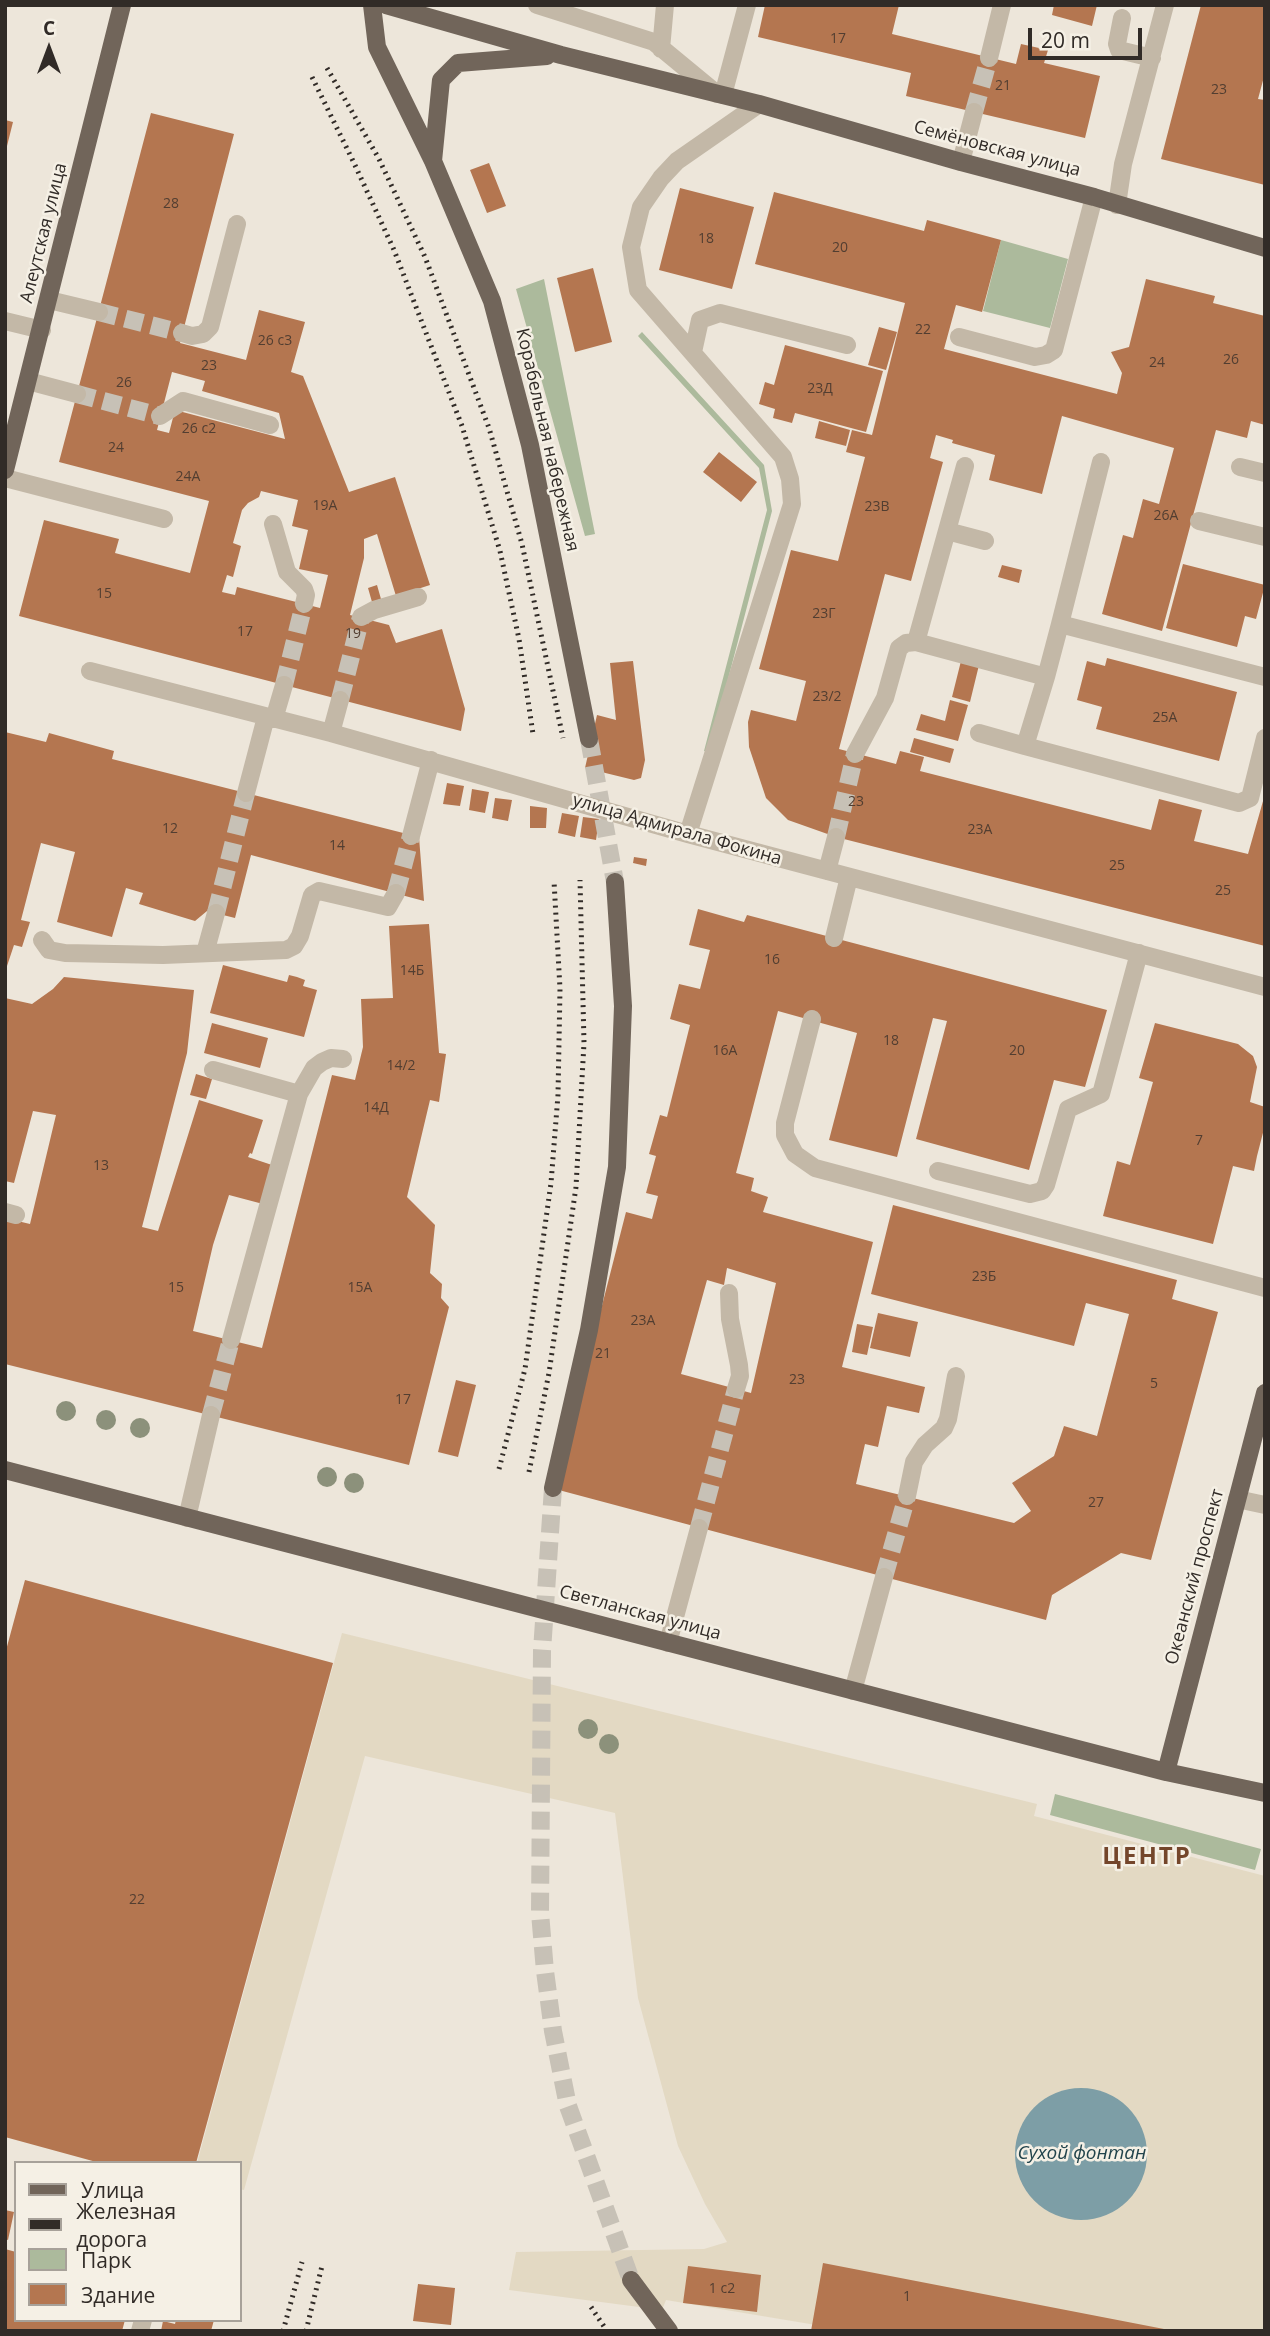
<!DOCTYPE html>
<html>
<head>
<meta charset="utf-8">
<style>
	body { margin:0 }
	#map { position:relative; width:1270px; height:2336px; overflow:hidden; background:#ede6da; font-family:"Open Sans",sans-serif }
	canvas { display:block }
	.frame { position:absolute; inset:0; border:7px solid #312b27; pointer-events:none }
	.legend { position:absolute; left:14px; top:2161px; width:228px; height:161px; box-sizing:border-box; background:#f5f0e5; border:2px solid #a7a199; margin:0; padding:9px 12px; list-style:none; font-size:21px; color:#312b27 }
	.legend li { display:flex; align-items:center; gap:14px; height:35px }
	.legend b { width:35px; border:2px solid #a7a199 }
	.north { position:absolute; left:14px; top:14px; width:70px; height:70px; -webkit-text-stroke:5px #f5f0e5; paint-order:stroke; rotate:0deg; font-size:19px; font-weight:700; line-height:28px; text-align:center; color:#312b27 }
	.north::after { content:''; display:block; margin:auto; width:24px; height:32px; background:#312b27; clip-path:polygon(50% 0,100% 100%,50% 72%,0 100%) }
	.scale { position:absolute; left:1028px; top:28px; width:114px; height:32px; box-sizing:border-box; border:4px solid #312b27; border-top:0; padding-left:9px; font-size:21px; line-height:24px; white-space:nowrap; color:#312b27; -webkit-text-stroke:5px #f5f0e5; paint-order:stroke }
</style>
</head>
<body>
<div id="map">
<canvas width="1270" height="2336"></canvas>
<div class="frame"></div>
<ul class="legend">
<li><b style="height:9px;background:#71655a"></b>Улица</li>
<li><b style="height:9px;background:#312b27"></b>Железная дорога</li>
<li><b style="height:19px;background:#acba9c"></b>Парк</li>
<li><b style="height:19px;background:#b47650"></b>Здание</li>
</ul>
<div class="north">С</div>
<div class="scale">20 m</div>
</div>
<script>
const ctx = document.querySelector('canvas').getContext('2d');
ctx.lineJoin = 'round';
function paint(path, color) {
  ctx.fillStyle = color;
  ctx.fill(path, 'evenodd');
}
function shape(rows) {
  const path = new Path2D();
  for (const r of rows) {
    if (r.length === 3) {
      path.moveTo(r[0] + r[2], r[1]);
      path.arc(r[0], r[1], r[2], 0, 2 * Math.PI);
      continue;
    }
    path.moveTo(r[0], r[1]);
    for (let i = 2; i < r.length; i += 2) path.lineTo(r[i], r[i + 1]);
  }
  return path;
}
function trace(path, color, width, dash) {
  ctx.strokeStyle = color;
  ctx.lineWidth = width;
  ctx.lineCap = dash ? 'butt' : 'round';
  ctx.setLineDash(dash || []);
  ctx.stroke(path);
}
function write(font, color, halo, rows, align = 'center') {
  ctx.font = font + ' "Open Sans",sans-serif';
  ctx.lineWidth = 5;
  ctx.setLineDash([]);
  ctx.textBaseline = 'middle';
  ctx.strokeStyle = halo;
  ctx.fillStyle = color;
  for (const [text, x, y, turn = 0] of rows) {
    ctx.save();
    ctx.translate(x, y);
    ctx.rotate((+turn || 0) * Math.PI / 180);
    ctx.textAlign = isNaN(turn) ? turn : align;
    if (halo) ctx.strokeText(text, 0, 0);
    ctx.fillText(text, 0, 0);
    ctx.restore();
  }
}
const green = shape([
	[1001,240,1068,259,1050,328,983,311],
	[544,279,595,534,585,536,516,289],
	[642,332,764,465,772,511,709,752,704,751,767,510,759,468,638,336],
	[1055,1794,1261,1849,1255,1870,1050,1815]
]);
const plaza = shape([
	[342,1633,1037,1804,1034,1816,1265,1876,1265,2331,852,2331,666,2300,662,2310,509,2290,516,2252,704,2249,727,2242,705,2204,678,2146,638,1998,615,1813,365,1756,244,2190,240,2189,240,2163,197,2163]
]);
const water = shape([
	[1081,2154,66]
]);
const building = shape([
	[765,5,899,5,892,34,1016,64,1021,44,1048,50,1044,63,1100,76,1085,138,906,96,911,73,758,37],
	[1054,5,1097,5,1092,26,1052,15],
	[1201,5,1265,5,1265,73,1258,99,1265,100,1265,185,1161,159],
	[151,113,234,134,180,343,246,360,259,310,305,322,291,372,303,376,349,492,395,477,430,585,396,596,377,534,364,539,364,558,350,615,389,625,396,643,442,629,465,709,461,731,19,616,44,520,119,539,115,553,190,573,209,501,59,462],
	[172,372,205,381,202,391,279,413,285,439,175,410,169,433,157,430],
	[261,491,298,500,292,526,308,530,299,569,328,575,320,608,237,587,235,595,222,592,227,575,233,577,241,546,233,543,242,510,248,503,259,497],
	[5,120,13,122,6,150,5,150],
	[489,163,506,206,487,213,470,170],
	[680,188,754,207,732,289,659,270],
	[774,192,924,231,927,220,1001,240,982,312,956,305,944,349,1117,394,1122,373,1111,352,1129,347,1146,279,1215,296,1213,303,1265,316,1265,425,1251,421,1247,438,1216,430,1162,631,1102,614,1123,535,1133,538,1143,499,1159,504,1174,448,1062,416,1042,494,989,480,995,455,952,443,953,440,936,435,930,458,943,462,911,581,885,574,839,749,896,764,900,751,924,757,920,771,1151,830,1159,799,1202,810,1194,841,1248,854,1265,794,1265,946,836,837,788,820,766,798,749,747,748,722,751,710,796,721,806,681,759,669,791,550,838,561,865,457,846,452,852,430,872,435,905,303,755,264],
	[593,268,612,342,575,352,557,278],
	[879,327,897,332,886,370,868,365],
	[785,345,883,371,866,432,795,413,792,423,773,418,775,409,759,404,765,382,774,385],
	[819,421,850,430,846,446,815,438],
	[719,452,757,482,741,502,703,472],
	[1183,564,1265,585,1256,619,1245,616,1237,647,1166,628],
	[1002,565,1022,570,1019,583,998,577],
	[377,585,381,599,372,602,368,588],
	[1107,658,1237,692,1219,761,1096,729,1102,707,1077,700,1087,661,1105,666],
	[633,661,645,760,641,778,634,780,585,768,597,715,616,720,610,663],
	[961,661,979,665,970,702,952,697],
	[950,700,968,705,958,741,916,730,921,714,945,721],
	[5,732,46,742,49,733,114,751,112,759,419,837,424,901,251,855,235,918,207,911,195,921,139,904,143,893,126,888,112,937,57,922,75,852,41,843,21,920,30,922,22,947,14,945,5,972],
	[914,738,954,749,950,763,910,752],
	[447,783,464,786,460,806,443,804],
	[472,789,489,792,485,813,469,810],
	[495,798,512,800,508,821,492,818],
	[530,806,547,808,546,828,530,828],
	[562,813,579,816,575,837,558,833],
	[583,817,599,819,596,840,580,837],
	[634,857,647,859,646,866,633,863],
	[698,909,744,922,747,915,1107,1010,1085,1087,1054,1080,1029,1170,916,1139,947,1021,933,1018,897,1157,829,1140,857,1033,778,1011,736,1173,754,1178,751,1191,768,1197,763,1212,873,1242,842,1367,925,1387,919,1413,887,1406,878,1447,865,1444,856,1484,1014,1523,1031,1511,1012,1483,1054,1456,1064,1426,1097,1436,1129,1314,1086,1303,1074,1346,871,1294,893,1205,1177,1280,1172,1299,1218,1312,1151,1560,1121,1553,1052,1595,1046,1620,555,1489,626,1212,652,1219,658,1196,646,1193,656,1156,649,1154,660,1115,667,1117,690,1025,670,1019,679,984,700,989,710,950,689,945],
	[727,1268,776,1283,751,1393,681,1374,707,1280,724,1285],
	[429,924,439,1053,446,1054,439,1102,430,1100,407,1197,435,1225,430,1273,442,1284,441,1298,449,1307,409,1465,5,1364,5,1218,30,1224,56,1115,33,1111,14,1183,5,1181,5,998,32,1004,53,989,64,977,194,990,187,1053,142,1227,158,1231,199,1100,263,1120,252,1154,250,1153,248,1157,275,1166,263,1204,229,1195,213,1245,193,1331,262,1348,332,1075,355,1080,363,1047,361,999,393,998,389,926],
	[223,965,287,982,289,975,297,977,305,980,303,986,317,990,304,1037,210,1013],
	[212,1023,268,1038,260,1068,204,1053],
	[1155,1023,1238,1044,1253,1056,1257,1067,1250,1102,1265,1107,1265,1125,1257,1156,1254,1171,1233,1166,1213,1244,1103,1216,1117,1161,1130,1165,1153,1082,1139,1078],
	[196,1074,212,1079,206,1099,190,1095],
	[878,1313,918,1322,910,1357,870,1348],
	[857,1324,873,1327,867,1355,852,1352],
	[456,1380,476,1385,458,1457,438,1452],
	[25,1580,333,1663,196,2163,100,2163,5,2137,5,1654],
	[5,2210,14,2212,8,2240,5,2239],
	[5,2249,16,2252,16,2320,125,2320,122,2331,5,2331],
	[823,2263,1164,2329,1163,2331,811,2331],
	[688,2266,761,2275,757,2312,683,2303],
	[418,2284,455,2288,451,2325,413,2321],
	[176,2320,214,2320,211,2331,161,2331,163,2321,175,2324]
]);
const minorTunnel = shape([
	[974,112,989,58],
	[99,312,182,333],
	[77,394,160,416],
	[284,685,304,604],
	[340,700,361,617],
	[836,837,855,754],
	[396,893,411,836],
	[216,913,246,793],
	[211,1415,231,1340],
	[699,1528,736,1389],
	[884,1577,907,1496]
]);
const majorTunnel = shape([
	[589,739,615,882],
	[553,1488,542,1651,540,1913,545,1971,553,2031,568,2106,631,2280]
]);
const minor = shape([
	[537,5,654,42,717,94],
	[1122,18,1117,44,1119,50,1152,58],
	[661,49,665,5],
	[989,58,1002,5],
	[723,95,747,5],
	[961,162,974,112],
	[1117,205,1123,164,1165,5],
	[49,300,99,312],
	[5,321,42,330],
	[182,333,192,336,203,334,210,327,237,224],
	[959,337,1035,357,1046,355,1054,350,1094,197],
	[693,352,700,320,720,313,847,345],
	[28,381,77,394],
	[160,416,183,401,270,425],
	[1240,467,1265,473],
	[5,478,164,519],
	[1199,521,1265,537],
	[273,524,287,572,304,589,306,595,304,604],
	[947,531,985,541],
	[361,617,374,610,418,597],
	[1060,624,1101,462],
	[916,642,965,466],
	[90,671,331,733,688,834,1265,987],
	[1046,677,1025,746,1239,803,1250,798,1265,738],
	[274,719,284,685],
	[331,733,340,700],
	[979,733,1025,746],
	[855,754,885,698,899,648,906,643,916,642,1046,677,1060,624,1265,677],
	[246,793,266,717],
	[688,834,792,504,790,479,783,457,638,290,631,247,641,207,661,178,677,161,759,104],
	[411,836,431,760],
	[827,871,836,837],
	[834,938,849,877],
	[42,940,49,950,65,953,163,955,286,950,294,946,300,936,312,895,319,891,388,907,396,893],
	[205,953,216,913],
	[812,1019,785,1123,785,1135,795,1154,815,1168,1265,1288],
	[213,1070,299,1094],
	[938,1171,1030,1194,1042,1191,1046,1185,1068,1109,1101,1094,1139,953],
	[5,1212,16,1215],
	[729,1293,730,1319,739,1365,740,1376,736,1389],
	[231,1340,299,1094,314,1068,322,1062,331,1058,343,1059],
	[907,1496,914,1462,925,1445,944,1428,948,1419,956,1376],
	[1237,1499,1265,1505],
	[187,1518,211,1415],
	[668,1643,699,1528],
	[853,1691,884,1577],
	[140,2331,143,2320]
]);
const major = shape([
	[372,5,377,47,433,161,492,301,530,445,589,739],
	[386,5,561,55,759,104,961,162,1094,197,1265,248],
	[433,161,441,80,458,63,547,56],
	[5,470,122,5],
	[5,1470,1166,1772,1265,1793],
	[553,1488,589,1330,617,1167,623,1006,615,882],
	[1166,1772,1265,1393],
	[631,2280,669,2331]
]);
const rail = shape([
	[327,68,379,159,425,257,489,428,522,544,563,738],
	[312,77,354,163,394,250,462,426,500,551,519,639,533,734],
	[499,1469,525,1369,551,1183,558,1095,560,989,554,881],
	[529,1472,549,1373,576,1187,584,1043,580,880],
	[591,2307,607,2331],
	[283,2331,302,2262],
	[306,2331,322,2266]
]);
const trees = [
	[66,1411],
	[106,1420],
	[140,1428],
	[327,1477],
	[354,1483],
	[588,1729],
	[609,1744]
];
const numberNames = [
	["17",838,39],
	["21",1003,86],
	["23",1219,90],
	["28",171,204],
	["18",706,239],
	["20",840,248],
	["22",923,330],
	["26 с3",275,341],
	["26",1231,360],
	["24",1157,363],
	["23",209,366],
	["26",124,383],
	["23Д",820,389],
	["26 с2",199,429],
	["24",116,448],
	["24А",188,477],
	["19А",325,506],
	["23В",877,507],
	["26А",1166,516],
	["15",104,594],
	["23Г",824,614],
	["17",245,632],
	["19",353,634],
	["23/2",827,697],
	["25А",1165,718],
	["23",856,802],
	["12",170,829],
	["23А",980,830],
	["14",337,846],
	["25",1117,866],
	["25",1223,891],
	["16",772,960],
	["14Б",412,971],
	["18",891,1041],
	["16А",725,1051],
	["20",1017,1051],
	["14/2",401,1066],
	["14Д",376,1108],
	["7",1199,1141],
	["13",101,1166],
	["23Б",984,1277],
	["15",176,1288],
	["15А",360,1288],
	["23А",643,1321],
	["21",603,1354],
	["23",797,1380],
	["5",1154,1384],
	["17",403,1400],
	["27",1096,1503],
	["22",137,1900],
	["1 с2",722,2289],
	["1",907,2297]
];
const streetNames = [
	["Семёновская улица",997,149,15],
	["Алеутская улица",44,233,-76],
	["Корабельная набережная",547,440,77],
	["улица Адмирала Фокина",677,830,16],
	["Океанский проспект",1195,1577,-75],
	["Светланская улица",640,1613,15]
];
const waterNames = [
	["Сухой фонтан",1082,2154]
];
const districtNames = [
	["ЦЕНТР",1147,1857]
];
paint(green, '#acba9c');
paint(plaza, '#e3d9c3');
paint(water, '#7d9ea6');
paint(building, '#b47650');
trace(minorTunnel, '#c7c1b6', 18, [18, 9]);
trace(majorTunnel, '#c7c1b6', 18, [18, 9]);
trace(minor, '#c3b8a7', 18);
trace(major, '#71655a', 18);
trace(rail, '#312b27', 5, [2, 5]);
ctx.fillStyle = '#8c917b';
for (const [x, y] of trees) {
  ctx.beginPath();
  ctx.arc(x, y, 10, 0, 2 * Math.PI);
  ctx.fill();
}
write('14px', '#523e31', null, numberNames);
write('18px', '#312b27', '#f5f0e5', streetNames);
write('italic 19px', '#22444c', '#f5f0e5', waterNames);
ctx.letterSpacing = '2px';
write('bold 24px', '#74462b', '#f5f0e5', districtNames);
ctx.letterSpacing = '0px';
</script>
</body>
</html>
